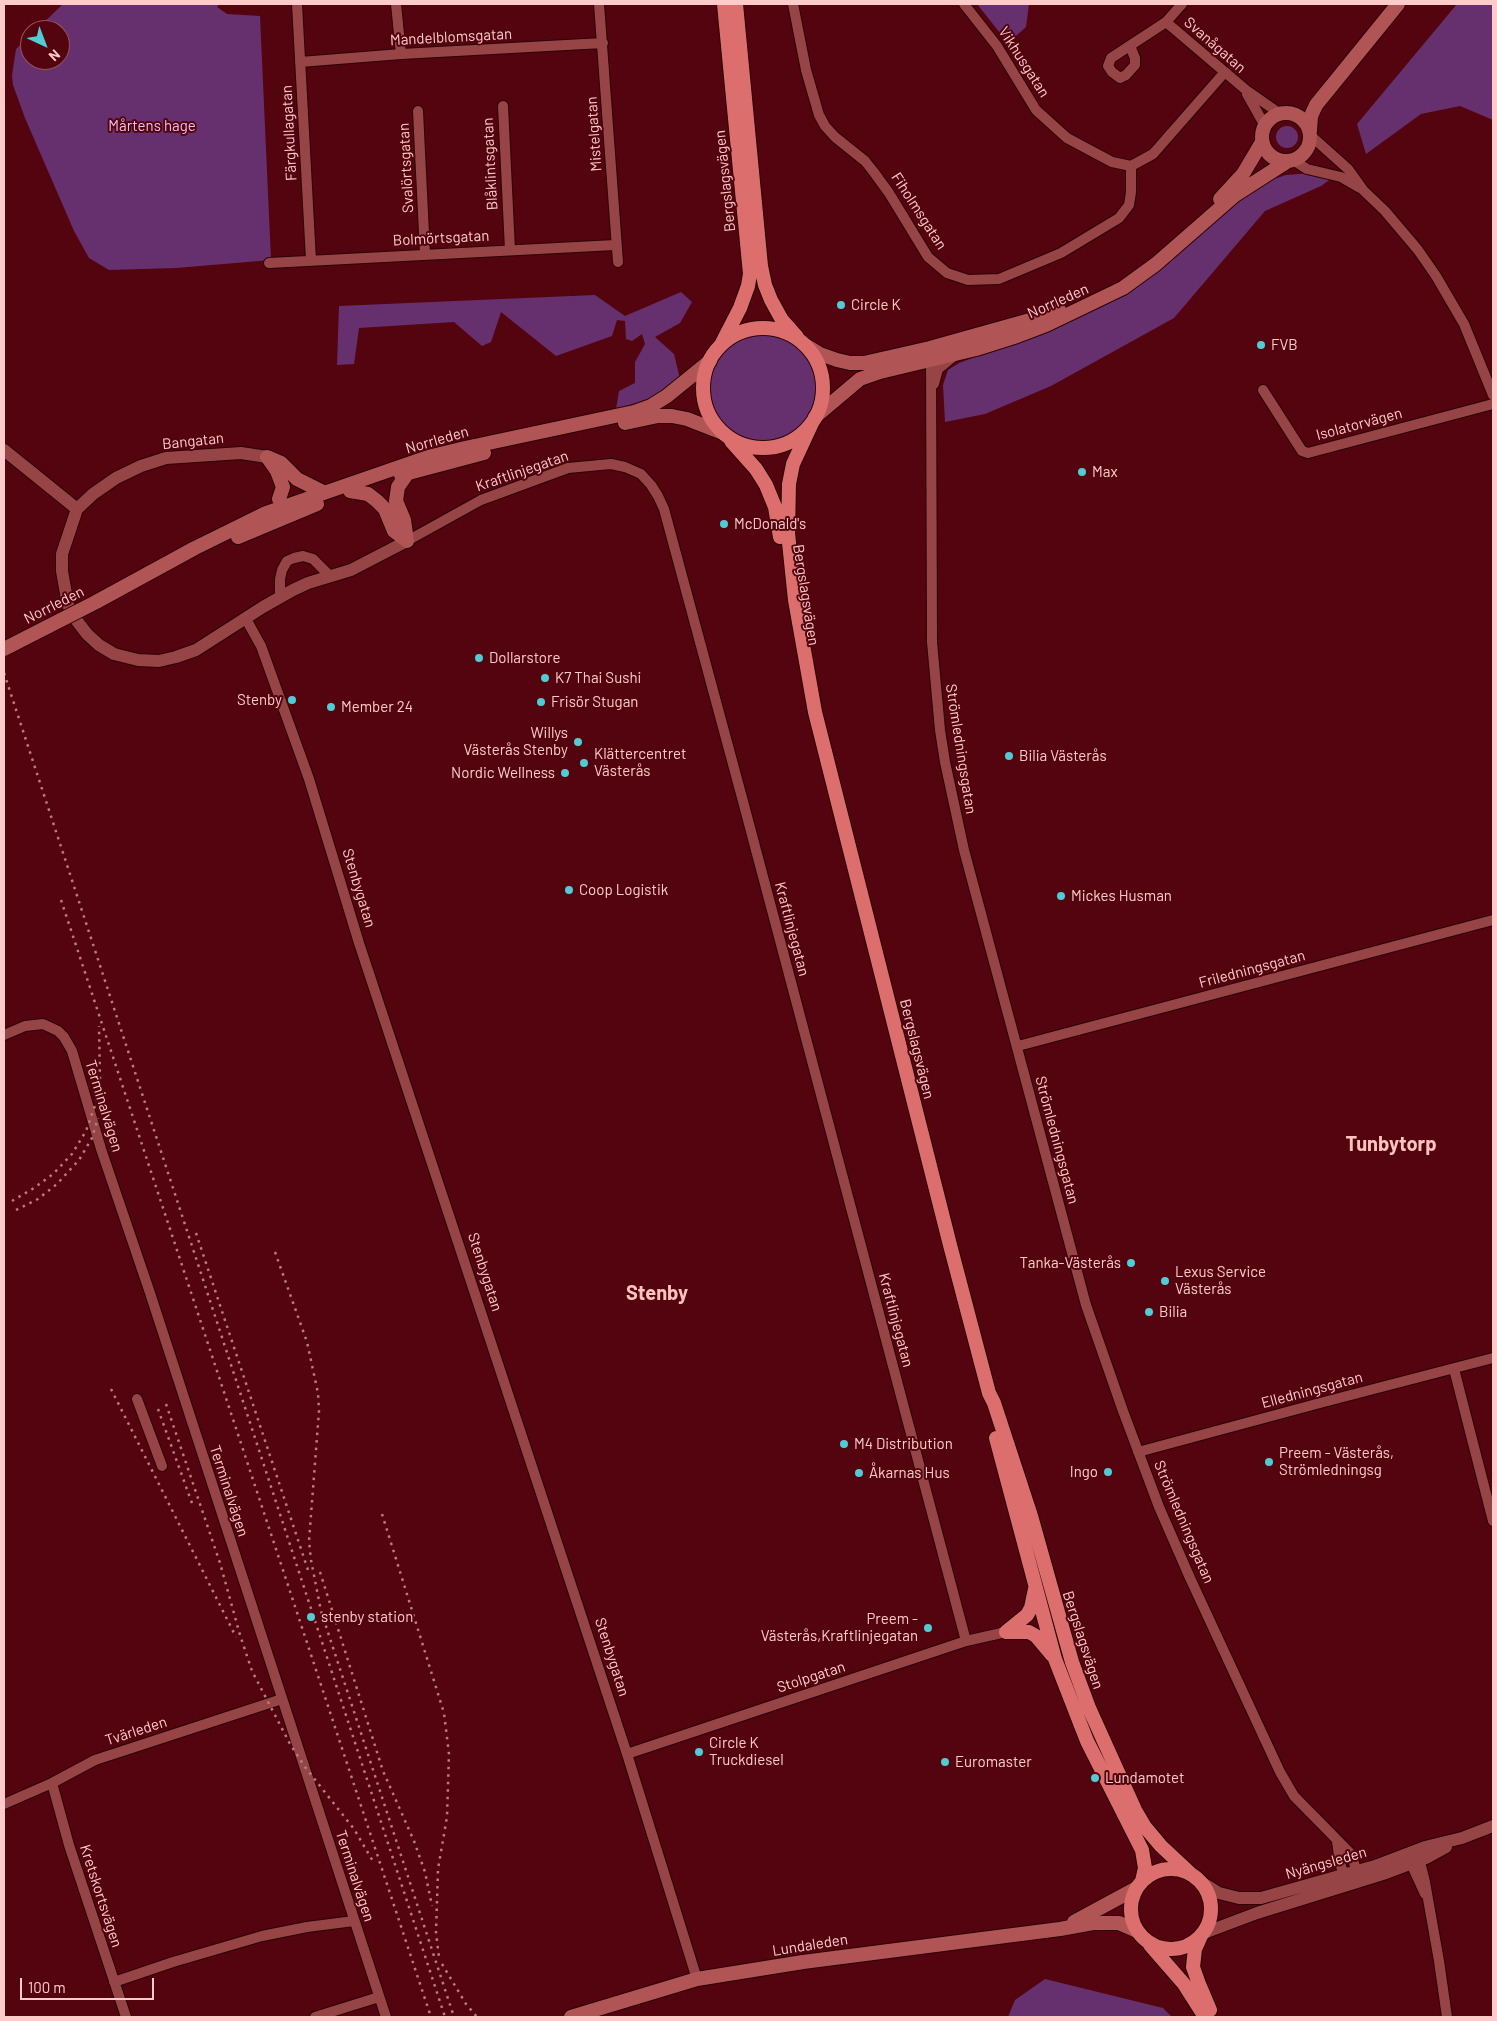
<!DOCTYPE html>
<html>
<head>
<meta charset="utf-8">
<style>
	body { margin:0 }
	#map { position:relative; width:1497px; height:2021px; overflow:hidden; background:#54040f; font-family:Barlow,sans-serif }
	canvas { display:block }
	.frame { position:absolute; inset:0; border:5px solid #fdccca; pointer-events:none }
	.north { position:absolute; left:20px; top:20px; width:50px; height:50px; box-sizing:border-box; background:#54040f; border:1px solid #98545a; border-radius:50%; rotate:137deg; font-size:14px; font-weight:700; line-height:20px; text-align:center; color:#fdccca }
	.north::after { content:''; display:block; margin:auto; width:18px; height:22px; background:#51ccd4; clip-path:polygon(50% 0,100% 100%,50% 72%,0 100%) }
	.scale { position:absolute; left:20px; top:1978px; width:134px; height:22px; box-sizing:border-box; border:2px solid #fdccca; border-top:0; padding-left:6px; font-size:15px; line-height:18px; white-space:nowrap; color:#fdccca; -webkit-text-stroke:4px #54040f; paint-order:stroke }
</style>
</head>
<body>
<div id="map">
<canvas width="1497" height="2021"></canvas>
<div class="frame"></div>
<div class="north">N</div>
<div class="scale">100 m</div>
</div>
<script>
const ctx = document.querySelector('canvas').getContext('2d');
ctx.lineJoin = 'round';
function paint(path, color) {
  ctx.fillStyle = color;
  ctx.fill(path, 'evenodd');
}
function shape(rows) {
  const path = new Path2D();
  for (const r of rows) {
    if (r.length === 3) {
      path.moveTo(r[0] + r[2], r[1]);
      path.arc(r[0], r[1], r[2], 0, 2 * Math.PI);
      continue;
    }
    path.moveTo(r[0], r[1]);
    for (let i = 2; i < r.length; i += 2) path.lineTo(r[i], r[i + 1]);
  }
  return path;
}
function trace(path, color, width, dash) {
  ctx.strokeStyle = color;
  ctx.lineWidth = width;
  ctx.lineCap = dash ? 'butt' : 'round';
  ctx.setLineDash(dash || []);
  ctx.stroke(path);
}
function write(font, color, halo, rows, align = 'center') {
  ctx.font = font + ' Barlow,sans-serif';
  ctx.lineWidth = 4;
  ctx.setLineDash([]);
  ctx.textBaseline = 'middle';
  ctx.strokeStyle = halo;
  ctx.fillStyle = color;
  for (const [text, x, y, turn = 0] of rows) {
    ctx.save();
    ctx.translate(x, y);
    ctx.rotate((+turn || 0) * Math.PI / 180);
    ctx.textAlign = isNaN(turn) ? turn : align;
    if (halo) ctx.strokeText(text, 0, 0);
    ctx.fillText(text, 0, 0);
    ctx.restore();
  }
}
const green = shape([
	[63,4,219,4,217,7,227,14,260,16,271,260,176,268,109,270,89,258,74,231,25,118,13,85,12,75,16,49,30,36,30,60,60,60,60,30,36,30],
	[977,4,1029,4,1026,27,1008,43],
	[1457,4,1493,4,1493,120,1460,106,1421,114,1366,154,1357,124],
	[1287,137,11],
	[1313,173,1332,178,1321,186,1265,211,1174,318,1051,386,985,414,945,422,943,385,948,370,959,363,1063,324,1259,184,1286,175],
	[681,292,692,302,680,323,655,337,674,354,680,379,654,398,616,409,619,391,635,383,635,362,645,344,642,334,632,341,626,339,625,321,617,320,612,336,556,356,501,312,491,342,482,346,454,322,359,328,354,364,337,365,339,306,595,295,625,316],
	[763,389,54],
	[1045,1979,1163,2008,1172,2017,1008,2017,1015,2000]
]);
const minor = shape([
	[297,4,311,260],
	[396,4,401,54],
	[599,4,618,262],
	[793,4,806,70,819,115,825,126,835,137,865,161,873,171,889,193,928,257,947,273,968,280,999,279,1061,253,1119,218,1129,205,1131,192,1131,166],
	[964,4,997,46,1036,110,1067,138,1112,162,1131,166,1153,154,1224,73],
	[1166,22,1246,90,1279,113],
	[1130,46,1135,58,1135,65,1126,75,1120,78,1112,72,1108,66,1111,58,1166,22,1182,4],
	[300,62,401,54,603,43],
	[1247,94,1265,126],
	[503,106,510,250],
	[418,111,425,254],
	[1310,135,1348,169,1363,190,1385,211,1418,250,1436,276,1464,324,1493,395],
	[1293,160,1307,169,1341,177,1360,188],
	[269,263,615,245],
	[931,360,932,642,940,730,945,762,964,850,1086,1305,1123,1411,1159,1507,1190,1578,1280,1772,1294,1796,1351,1854,1359,1878],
	[934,384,938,369,954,356],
	[1263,390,1302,451,1308,453,1493,404],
	[407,541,481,500,568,468,611,464,625,467,641,474,651,485,658,496,664,509,744,805,966,1641],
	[280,597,280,579,282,570,287,561,294,558,303,556,313,559,330,576],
	[246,619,261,646,309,779,359,943,627,1754,697,1979],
	[4,1035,25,1026,43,1024,58,1031,64,1037,72,1051,101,1149,150,1293,386,2017],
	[1018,1046,1493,920],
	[1454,1369,1493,1521],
	[137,1399,162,1466],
	[1138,1452,1320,1403,1493,1358],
	[627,1754,966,1641,1006,1632],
	[52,1783,69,1845,126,2017],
	[4,1804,52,1783,95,1760,282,1699],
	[1337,1841,1340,1863,1346,1882],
	[1418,1854,1425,1882,1439,1961,1447,2017],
	[1408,1857,1425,1894],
	[114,1982,173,1962,262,1936,307,1927,354,1921],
	[315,2017,379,1997]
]);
const tertiary = shape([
	[4,450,77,509],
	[267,457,241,453,166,458,141,466,116,478,93,494,77,509,62,554,62,571,68,605,77,621,87,634,99,645,114,654,138,660,159,661,176,657,196,650,263,607,293,590,308,583,351,570,407,541],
	[1198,1880,1219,1893,1239,1898,1261,1898,1375,1866,1425,1847,1462,1838,1493,1826],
	[1204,1933,1257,1913,1386,1873,1426,1858,1446,1847]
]);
const secondary = shape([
	[1286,137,24],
	[1310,131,1311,116,1316,105,1398,4],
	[1220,199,1243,174,1262,142],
	[805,345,820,354,837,360,850,363,864,363,930,348,1048,315,1059,310],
	[815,417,860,379,880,372,976,349,1017,336,1046,325,1123,288,1156,264,1235,195,1288,161],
	[625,423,658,416,672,416,687,419,723,433],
	[267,457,281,463,297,479,323,492],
	[268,458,277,471,283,487,279,499],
	[407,474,398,487,396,501,404,520,407,541],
	[401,475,484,453],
	[350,491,368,494,377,501,385,509,394,531,407,541],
	[238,537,317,504],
	[96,602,195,548,266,513,428,457,465,448,634,412,651,406,667,396,710,361],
	[1074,1922,1135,1889],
	[571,2017,697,1979,803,1962,1060,1929,1093,1923,1119,1923,1135,1930]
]);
const trunk = shape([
	[736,4,761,266,765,285,771,300,782,320,797,337],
	[763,388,60],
	[722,343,740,308,748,286,750,274,724,4],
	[812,423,793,464,789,484,788,533,795,600,815,712,950,1245,989,1393,994,1403,1031,1516,1072,1662,1089,1708,1135,1810,1145,1827,1161,1846,1191,1874],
	[731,441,756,469,766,485,775,507,780,537],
	[996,1438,1055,1659,1087,1741,1142,1850,1145,1868,1142,1881],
	[1006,1632,1029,1632,1036,1636,1052,1655],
	[1006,1632,1027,1615,1031,1608,1035,1589],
	[1171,1909,40],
	[1200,1938,1195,1949,1193,1967,1199,1984,1210,2010],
	[1150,1945,1184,1984,1205,2017]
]);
const rail = shape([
	[4,673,445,2017],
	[61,900,431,2017],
	[12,1201,34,1188,53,1174,72,1154,86,1131,97,1100,100,1080,99,1026],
	[16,1210,38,1199,57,1184,79,1160,92,1138,98,1118],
	[196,1233,308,1570],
	[275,1252,307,1342,318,1393,319,1411,309,1541,311,1560,321,1611,454,2017],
	[111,1389,236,1637],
	[166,1404,220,1563,240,1635,252,1671,290,1744,305,1767,354,1829,374,1863],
	[158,1409,193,1506],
	[382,1514,444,1713,449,1754,447,1817,438,1869,436,1933,439,1957],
	[320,1572,383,1771,414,1841,425,1872,432,1906],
	[442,1964,466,2004,477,2017]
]);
const secondaryBridge = shape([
	[4,649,96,602]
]);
const markers = [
	[841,305,5,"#51ccd4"],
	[1261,345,5,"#51ccd4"],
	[1082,472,5,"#51ccd4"],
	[724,524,5,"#51ccd4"],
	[479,658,5,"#51ccd4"],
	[545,678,5,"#51ccd4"],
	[292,700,5,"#51ccd4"],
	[541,702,5,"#51ccd4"],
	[331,707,5,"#51ccd4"],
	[578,742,5,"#51ccd4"],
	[1009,756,5,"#51ccd4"],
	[584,763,5,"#51ccd4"],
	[565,773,5,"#51ccd4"],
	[569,890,5,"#51ccd4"],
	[1061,896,5,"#51ccd4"],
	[1131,1263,5,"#51ccd4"],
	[1165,1281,5,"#51ccd4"],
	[1149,1312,5,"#51ccd4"],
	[844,1444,5,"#51ccd4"],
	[1269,1462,5,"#51ccd4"],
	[1108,1472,5,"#51ccd4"],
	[859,1473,5,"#51ccd4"],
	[311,1617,5,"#51ccd4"],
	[928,1628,5,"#51ccd4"],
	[699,1752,5,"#51ccd4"],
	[945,1762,5,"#51ccd4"],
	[1095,1778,5,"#51ccd4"]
];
const streetNames = [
	["Mandelblomsgatan",451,37,-3],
	["Svanågatan",1215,45,41],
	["Vikhusgatan",1024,62,57],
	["Färgkullagatan",289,133,-93],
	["Mistelgatan",594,134,-94],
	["Blåklintsgatan",490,164,-93],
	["Svalörtsgatan",406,168,-93],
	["Bergslagsvägen",725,181,-96],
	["Fiholmsgatan",919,211,57],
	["Bolmörtsgatan",441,238,-3],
	["Norrleden",1058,301,-24],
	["Isolatorvägen",1359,424,-15],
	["Norrleden",437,440,-16],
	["Bangatan",193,441,-6],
	["Kraftlinjegatan",522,471,-19],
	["Bergslagsvägen",806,595,81],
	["Norrleden",54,605,-27],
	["Strömledningsgatan",961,749,81],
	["Stenbygatan",359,888,73],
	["Kraftlinjegatan",792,929,75],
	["Friledningsgatan",1252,969,-15],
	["Bergslagsvägen",917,1049,76],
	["Terminalvägen",104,1106,73],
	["Strömledningsgatan",1057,1140,75],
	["Stenbygatan",485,1272,72],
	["Kraftlinjegatan",896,1320,75],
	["Elledningsgatan",1312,1390,-15],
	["Terminalvägen",229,1491,72],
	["Strömledningsgatan",1184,1522,67],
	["Bergslagsvägen",1083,1640,72],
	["Stenbygatan",612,1657,72],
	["Stolpgatan",811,1677,-18],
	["Tvärleden",136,1731,-18],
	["Nyängsleden",1326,1863,-16],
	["Terminalvägen",355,1876,72],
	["Kretskortsvägen",101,1896,72],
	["Lundaleden",810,1945,-9]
];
const parkNames = [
	["Mårtens hage",152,126]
];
const poiNames = [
	["Circle K",851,305],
	["FVB",1271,345],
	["Max",1092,472],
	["McDonald's",734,524],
	["Dollarstore",489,658],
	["K7 Thai Sushi",555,678],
	["Stenby",282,700,"right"],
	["Frisör Stugan",551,702],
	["Member 24",341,707],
	["Willys",568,733,"right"],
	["Västerås Stenby",568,750,"right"],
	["Klättercentret",594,754],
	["Västerås",594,771],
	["Bilia Västerås",1019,756],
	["Nordic Wellness",555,773,"right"],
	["Coop Logistik",579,890],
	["Mickes Husman",1071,896],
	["Tanka-Västerås",1121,1263,"right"],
	["Lexus Service",1175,1272],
	["Västerås",1175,1289],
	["Bilia",1159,1312],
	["M4 Distribution",854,1444],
	["Preem - Västerås,",1279,1453],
	["Strömledningsg",1279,1470],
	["Ingo",1098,1472,"right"],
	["Åkarnas Hus",869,1473],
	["stenby station",321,1617],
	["Preem -",918,1619,"right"],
	["Västerås,Kraftlinjegatan",918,1636,"right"],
	["Circle K",709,1743],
	["Truckdiesel",709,1760],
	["Euromaster",955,1762],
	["Lundamotet",1105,1778]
];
const districtNames = [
	["Tunbytorp",1391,1144],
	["Stenby",657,1293]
];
paint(green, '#66306f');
trace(minor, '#2a0305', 12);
trace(tertiary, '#2a0305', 14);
trace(secondary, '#2a0305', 16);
trace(trunk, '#2a0305', 16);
trace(minor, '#964445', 10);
trace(tertiary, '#964445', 12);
trace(secondary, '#b15455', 14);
trace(trunk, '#dd6e6e', 14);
trace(rail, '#b97c7f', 2.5, [2.5, 5]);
trace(secondaryBridge, '#2a0305', 16, []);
trace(secondaryBridge, '#b15455', 14);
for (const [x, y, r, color] of markers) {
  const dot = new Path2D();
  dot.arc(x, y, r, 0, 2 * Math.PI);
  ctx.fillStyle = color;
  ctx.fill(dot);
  trace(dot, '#54040f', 2);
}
write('15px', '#fdccca', '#54040f', streetNames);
write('15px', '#efbff6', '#54040f', parkNames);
write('15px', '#fdccca', '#54040f', poiNames, 'left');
write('bold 20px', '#fcc3c1', '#54040f', districtNames);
</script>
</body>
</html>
